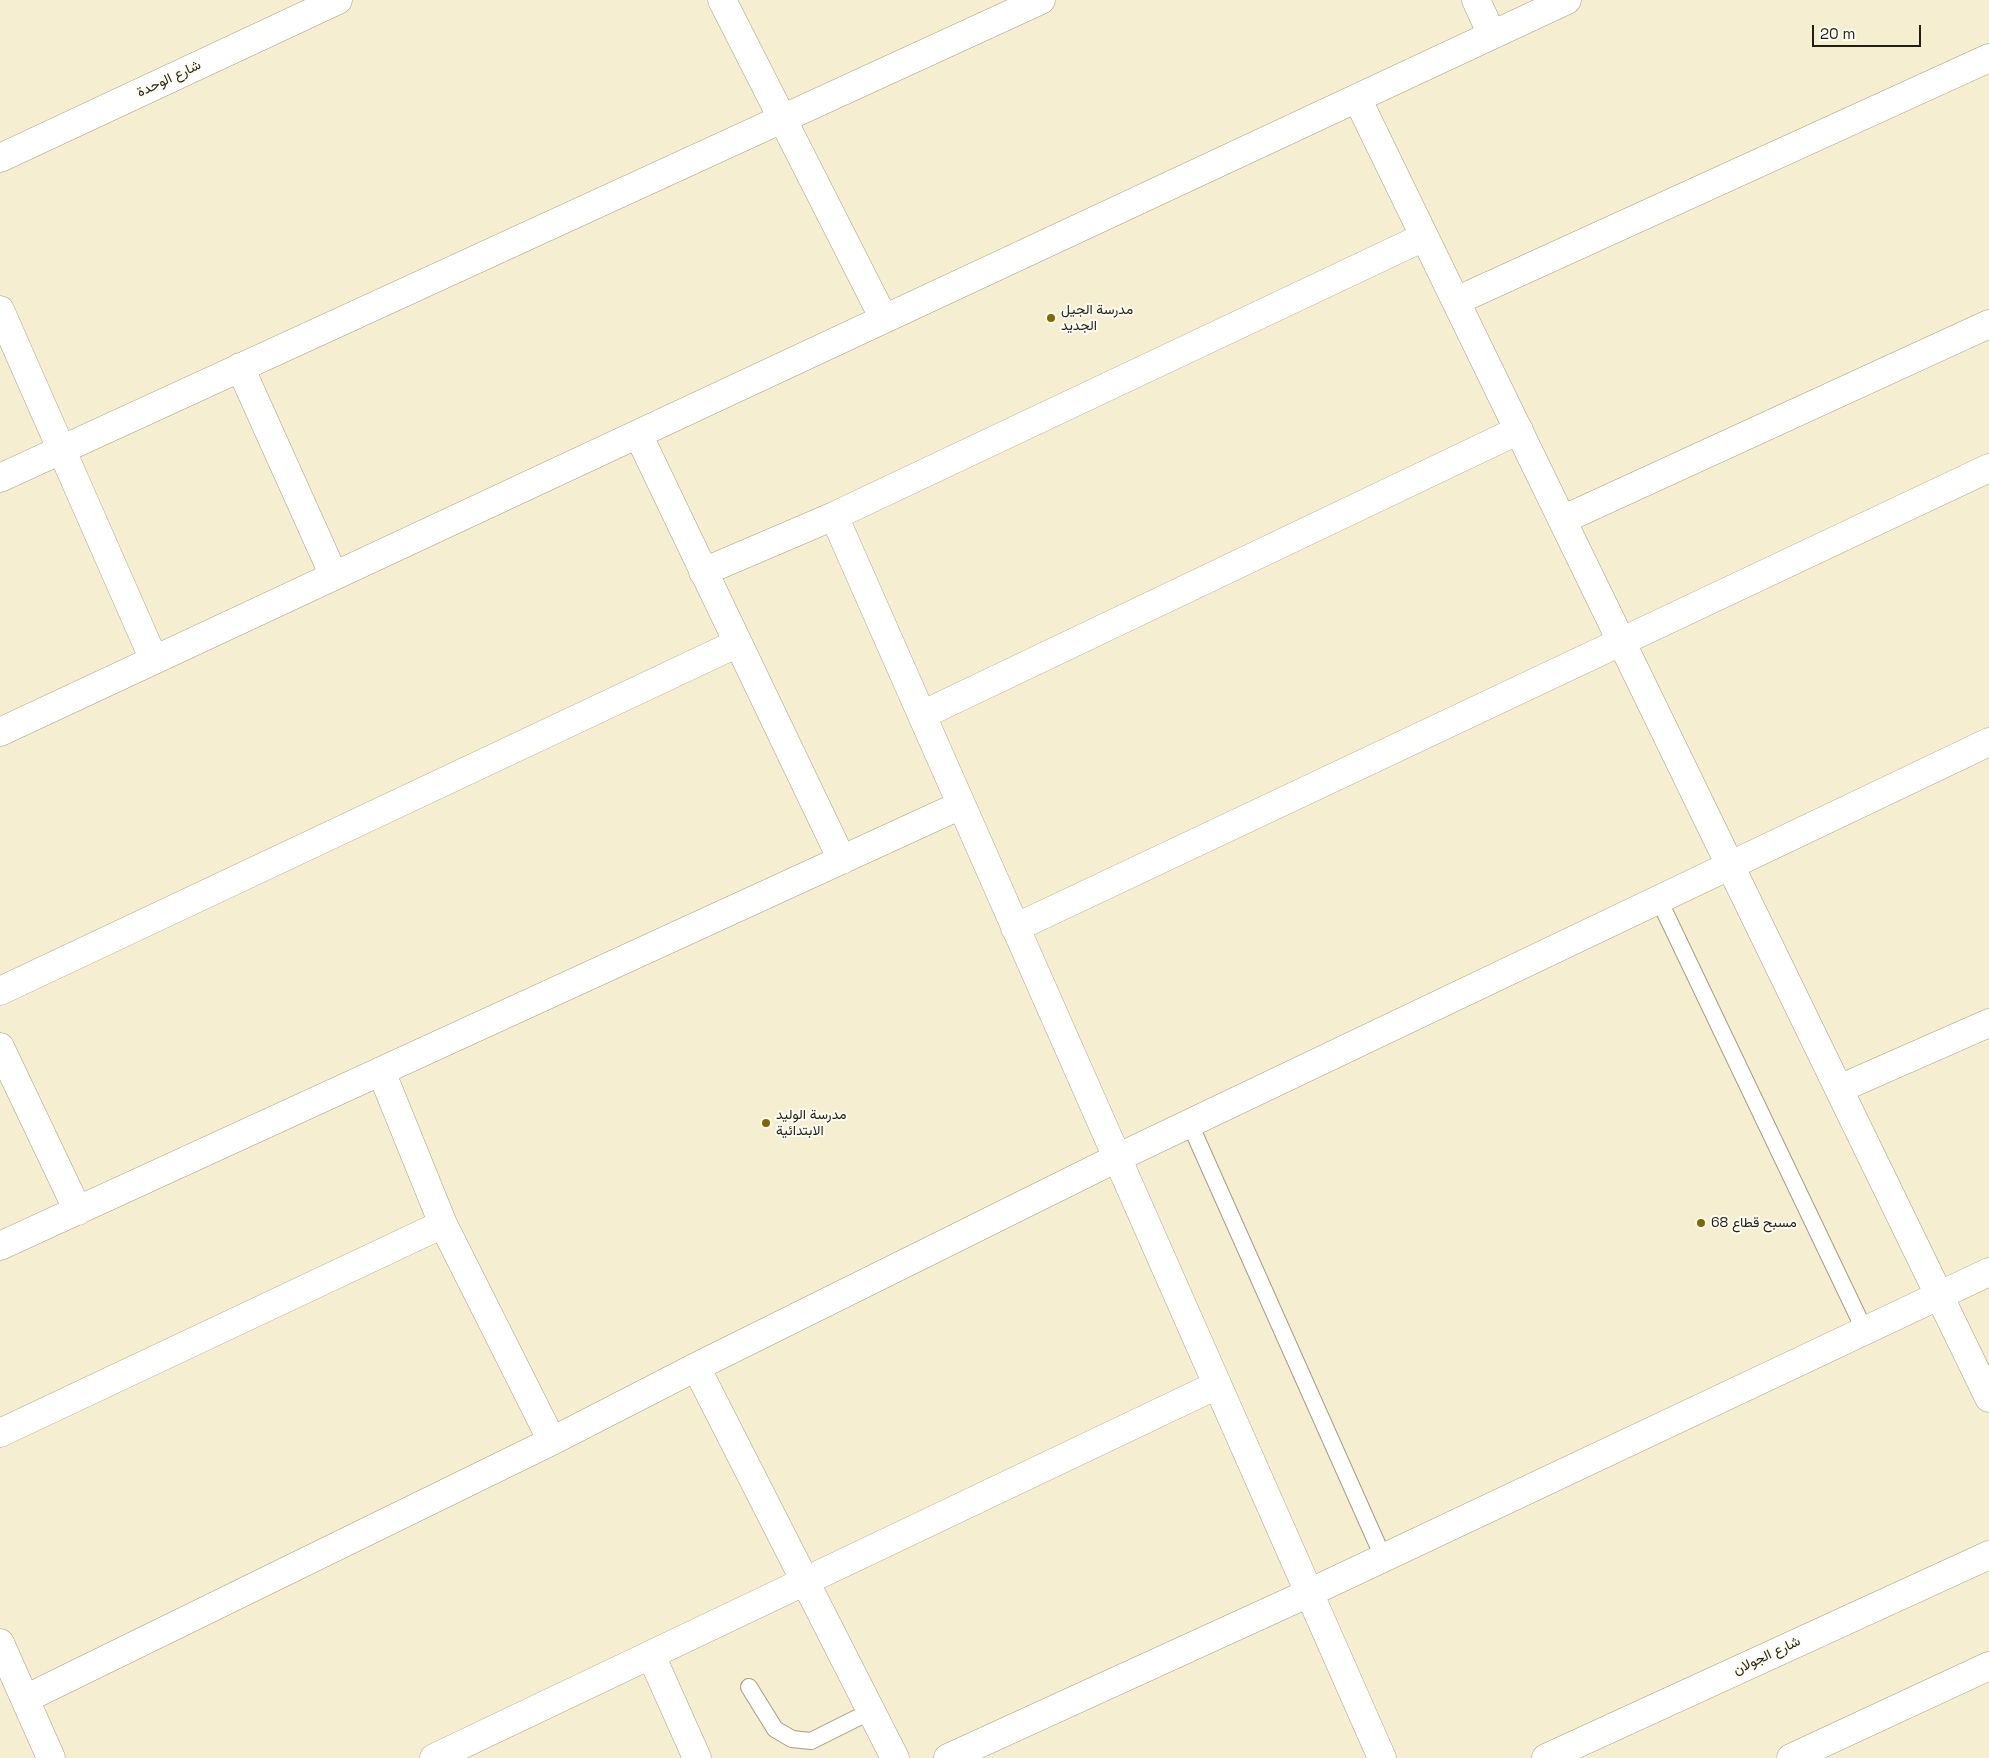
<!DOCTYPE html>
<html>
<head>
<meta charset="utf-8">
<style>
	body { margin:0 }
	#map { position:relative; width:1989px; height:1758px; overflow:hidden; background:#f6eed1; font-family:"Space Grotesk",sans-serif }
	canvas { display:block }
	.scale { position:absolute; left:1812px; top:25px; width:109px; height:22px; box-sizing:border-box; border:2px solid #211f14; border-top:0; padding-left:6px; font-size:15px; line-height:18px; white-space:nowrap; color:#211f14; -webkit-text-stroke:4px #fefbf0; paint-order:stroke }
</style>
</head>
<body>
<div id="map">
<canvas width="1989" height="1758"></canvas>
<div class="scale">20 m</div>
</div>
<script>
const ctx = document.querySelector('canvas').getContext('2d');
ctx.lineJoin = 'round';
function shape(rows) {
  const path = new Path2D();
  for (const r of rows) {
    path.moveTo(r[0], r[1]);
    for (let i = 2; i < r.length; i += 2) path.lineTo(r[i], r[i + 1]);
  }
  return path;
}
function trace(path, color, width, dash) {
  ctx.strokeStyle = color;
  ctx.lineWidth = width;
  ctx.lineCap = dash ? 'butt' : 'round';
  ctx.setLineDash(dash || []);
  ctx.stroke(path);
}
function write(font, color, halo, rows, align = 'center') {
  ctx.font = font + ' "Space Grotesk",Vazirmatn,sans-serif';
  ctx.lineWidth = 4;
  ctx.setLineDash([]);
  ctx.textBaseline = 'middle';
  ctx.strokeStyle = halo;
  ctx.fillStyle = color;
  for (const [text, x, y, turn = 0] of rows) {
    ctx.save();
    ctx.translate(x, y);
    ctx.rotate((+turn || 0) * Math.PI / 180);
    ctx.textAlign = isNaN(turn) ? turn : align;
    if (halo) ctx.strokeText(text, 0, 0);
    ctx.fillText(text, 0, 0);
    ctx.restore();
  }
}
const lane = shape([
	[1659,900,1864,1329],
	[1190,1124,1383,1557],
	[749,1687,775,1729,792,1739,811,1741,871,1711]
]);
const street = shape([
	[722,0,884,319],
	[1476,0,1492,35],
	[1357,98,1989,1398],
	[1456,301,1989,58],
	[0,310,154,660],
	[240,367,334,576],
	[638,434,842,860],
	[0,478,1041,0],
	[834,516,1382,1758],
	[1562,520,1989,324],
	[703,572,834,516,1424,237],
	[922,715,1519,430],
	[0,732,1567,0],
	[1015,928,1989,468],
	[0,991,738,643],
	[0,1047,78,1211],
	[381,1071,443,1224,552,1441],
	[1839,1089,1989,1023],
	[0,1246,961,805],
	[696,1367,895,1758],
	[0,1433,443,1224],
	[0,1643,51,1758],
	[651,1655,697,1758],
	[25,1699,552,1441,696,1367,1117,1158,1989,742],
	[434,1758,1217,1385],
	[948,1758,1309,1593,1989,1272]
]);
const secondary = shape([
	[0,158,338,0],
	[1546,1758,1989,1555],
	[1791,1758,1989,1666]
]);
const markers = [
	[1051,318,5,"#7e6900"],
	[766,1123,5,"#7e6900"],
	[1701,1223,5,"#7e6900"]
];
const streetNames = [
	["شارع الوحدة",169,79,-25],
	["شارع الجولان",1767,1656,-25]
];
const poiNames = [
	["مدرسة الجيل",1061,310],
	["الجديد",1061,326],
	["مدرسة الوليد",776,1115],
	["الابتدائية",776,1131],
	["مسبح قطاع 68",1711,1223]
];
trace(lane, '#a59e83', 18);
trace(street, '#a59e83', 29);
trace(secondary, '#a59e83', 29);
trace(lane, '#fff', 16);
trace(street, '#fff', 28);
trace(secondary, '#fff', 28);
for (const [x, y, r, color] of markers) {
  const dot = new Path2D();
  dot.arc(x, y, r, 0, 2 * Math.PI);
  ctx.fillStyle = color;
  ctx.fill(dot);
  trace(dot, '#fefbf0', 2);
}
write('14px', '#211f14', '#fefbf0', streetNames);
write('14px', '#211f14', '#fefbf0', poiNames, 'left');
</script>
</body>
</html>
